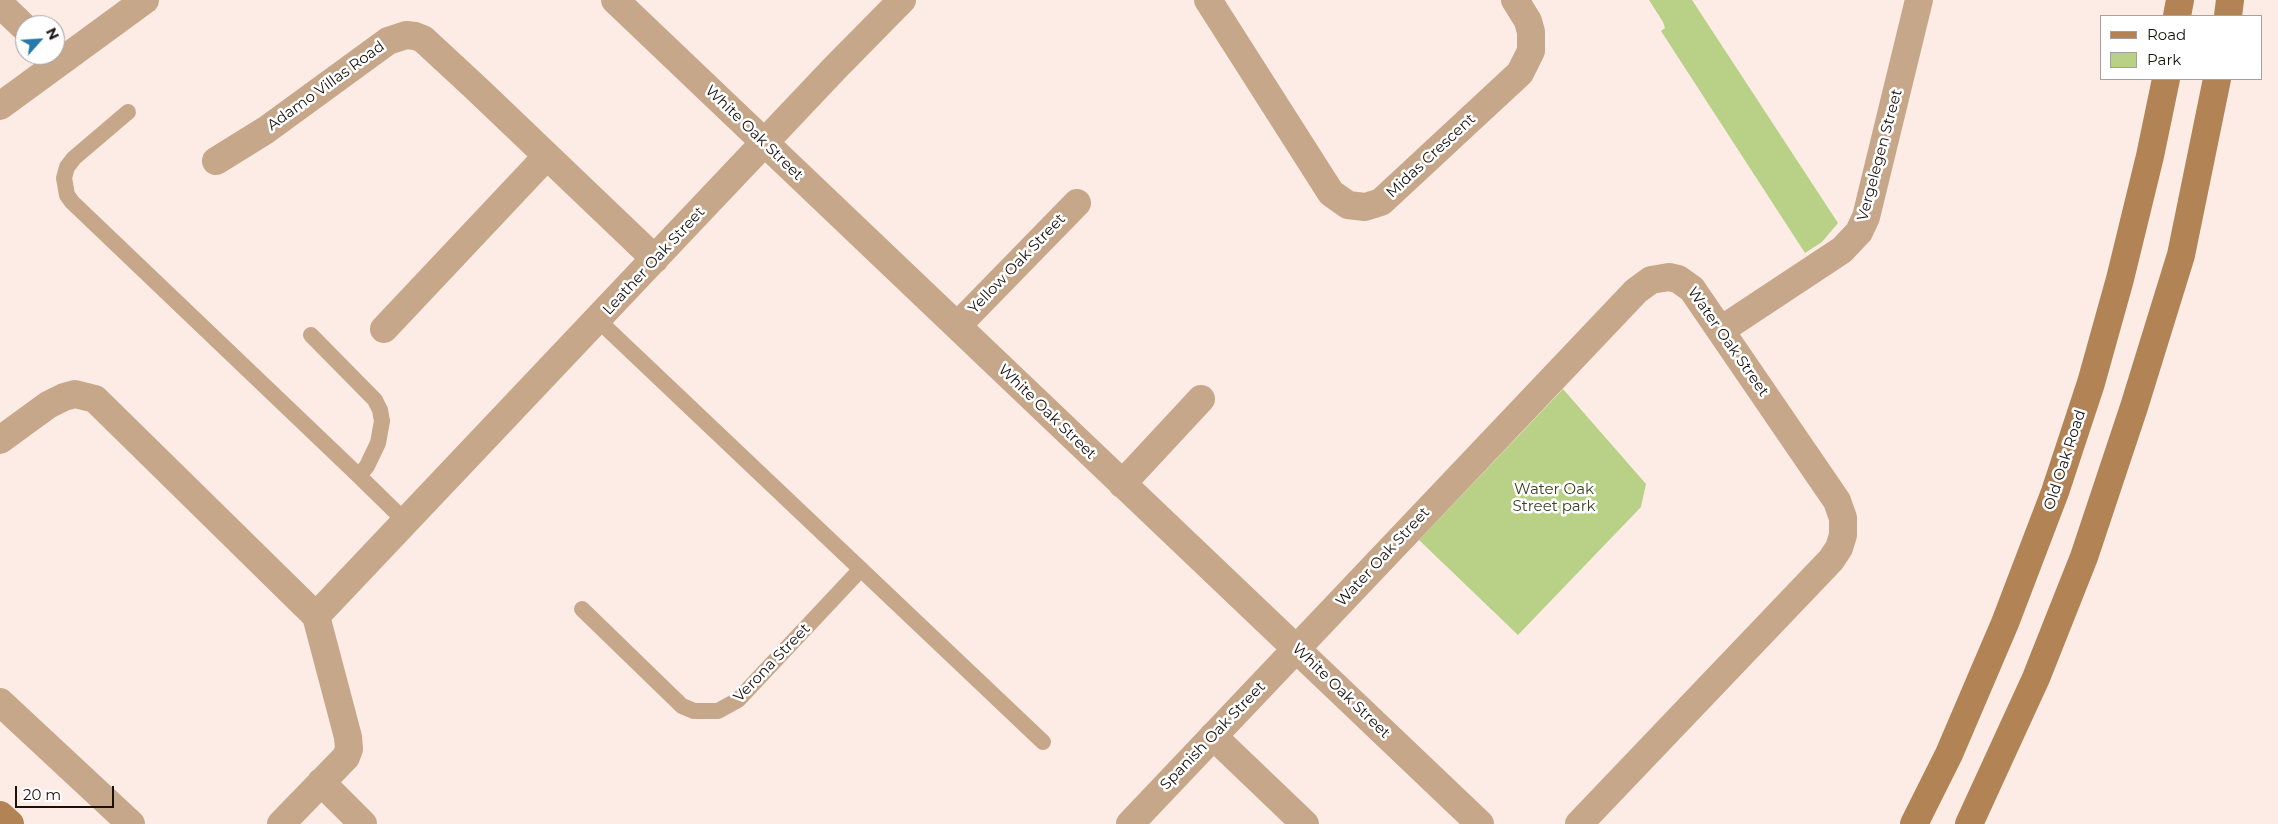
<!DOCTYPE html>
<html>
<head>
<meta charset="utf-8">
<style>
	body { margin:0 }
	#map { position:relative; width:2278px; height:824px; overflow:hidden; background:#fcece5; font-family:Montserrat,sans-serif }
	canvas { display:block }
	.legend { position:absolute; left:2100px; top:15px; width:162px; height:65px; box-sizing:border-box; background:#fff; border:1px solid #a3a09f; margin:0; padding:6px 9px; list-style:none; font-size:15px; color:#18110e }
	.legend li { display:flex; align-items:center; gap:10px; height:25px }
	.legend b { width:25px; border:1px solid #a3a09f }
	.north { position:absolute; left:15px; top:15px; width:50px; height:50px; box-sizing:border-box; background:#fff; border:1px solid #a3a09f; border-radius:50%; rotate:64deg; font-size:14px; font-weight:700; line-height:20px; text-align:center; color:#18110e }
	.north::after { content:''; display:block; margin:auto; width:18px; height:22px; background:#267aaa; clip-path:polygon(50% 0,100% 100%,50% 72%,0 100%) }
	.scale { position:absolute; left:15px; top:786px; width:99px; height:22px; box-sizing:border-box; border:2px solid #18110e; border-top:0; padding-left:6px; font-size:15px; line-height:18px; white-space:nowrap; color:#18110e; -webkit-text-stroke:4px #fff; paint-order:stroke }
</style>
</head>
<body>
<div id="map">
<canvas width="2278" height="824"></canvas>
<ul class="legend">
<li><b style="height:6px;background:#b18355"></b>Road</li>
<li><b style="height:14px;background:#b8d187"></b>Park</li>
</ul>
<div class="north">N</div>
<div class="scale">20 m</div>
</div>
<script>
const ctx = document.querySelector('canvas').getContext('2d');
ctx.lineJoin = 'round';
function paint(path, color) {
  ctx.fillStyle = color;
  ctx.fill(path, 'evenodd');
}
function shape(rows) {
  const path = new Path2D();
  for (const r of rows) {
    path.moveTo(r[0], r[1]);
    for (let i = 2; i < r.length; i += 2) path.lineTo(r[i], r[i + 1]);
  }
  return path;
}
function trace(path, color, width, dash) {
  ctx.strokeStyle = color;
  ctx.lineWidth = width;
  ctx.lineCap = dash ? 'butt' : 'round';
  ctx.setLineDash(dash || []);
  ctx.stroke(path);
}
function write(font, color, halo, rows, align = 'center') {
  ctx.font = font + ' Montserrat,sans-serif';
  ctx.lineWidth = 5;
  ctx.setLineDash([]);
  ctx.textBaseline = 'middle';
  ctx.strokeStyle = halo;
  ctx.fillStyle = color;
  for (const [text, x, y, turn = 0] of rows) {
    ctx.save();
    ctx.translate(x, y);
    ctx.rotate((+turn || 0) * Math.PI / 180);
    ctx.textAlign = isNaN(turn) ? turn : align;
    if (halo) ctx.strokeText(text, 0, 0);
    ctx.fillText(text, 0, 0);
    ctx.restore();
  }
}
const green = shape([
	[1649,0,1692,0,1838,223,1822,242,1805,253,1661,31,1665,28,1663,22],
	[1563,389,1646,484,1641,507,1518,635,1419,540]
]);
const lane = shape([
	[128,112,74,158,67,167,64,178,67,195,72,202,359,476,367,466,378,443,382,421,380,410,375,400,311,335],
	[598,320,1043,742],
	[359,476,406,522],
	[582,609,682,706,694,711,718,711,738,700,861,569]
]);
const street = shape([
	[615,0,1480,824],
	[1208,0,1331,193,1348,205,1365,207,1381,202,1520,73,1531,51,1531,32,1528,21,1515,0],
	[0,4,25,28],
	[0,106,145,0],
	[216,161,266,130,388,41,406,35,415,36,423,39,477,89,655,259],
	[957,326,1077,203],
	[384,329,547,156],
	[1721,330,1842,250,1859,232,1866,217,1919,0],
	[0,440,48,405,64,397,75,394,95,399,316,616,348,737,349,749,346,757,281,824],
	[1122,484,1201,399],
	[316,616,834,69,902,0],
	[0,702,131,824],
	[1213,736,1305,824],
	[321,782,363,824],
	[1130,824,1636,291,1651,280,1669,277,1678,279,1692,289,1837,501,1843,518,1843,535,1839,548,1831,560,1579,824]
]);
const secondary = shape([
	[2177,16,2180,0],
	[2228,16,2230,0],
	[0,815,10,824],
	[1914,824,1949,754,2005,623,2055,492,2091,383,2120,279,2150,156,2166,79],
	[1969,824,2036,678,2084,557,2134,407,2181,255,2217,79]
]);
const streetNames = [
	["Adamo Villas Road",326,86,-36],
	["White Oak Street",754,133,44],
	["Vergelegen Street",1880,155,-75],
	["Midas Crescent",1431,156,-43],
	["Leather Oak Street",654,261,-47],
	["Yellow Oak Street",1017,264,-46],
	["Water Oak Street",1728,342,55],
	["White Oak Street",1047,412,44],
	["Old Oak Road",2065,460,-72],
	["Water Oak Street",1383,557,-47],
	["Verona Street",772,663,-46],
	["White Oak Street",1341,691,44],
	["Spanish Oak Street",1213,736,-46]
];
const parkNames = [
	["Water Oak",1554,490],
	["Street park",1554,507]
];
paint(green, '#b8d187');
trace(lane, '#c7a789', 16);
trace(street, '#c7a789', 28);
trace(secondary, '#b18355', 28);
write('15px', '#18110e', '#fff', streetNames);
write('15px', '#38441d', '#fff', parkNames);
</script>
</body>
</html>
